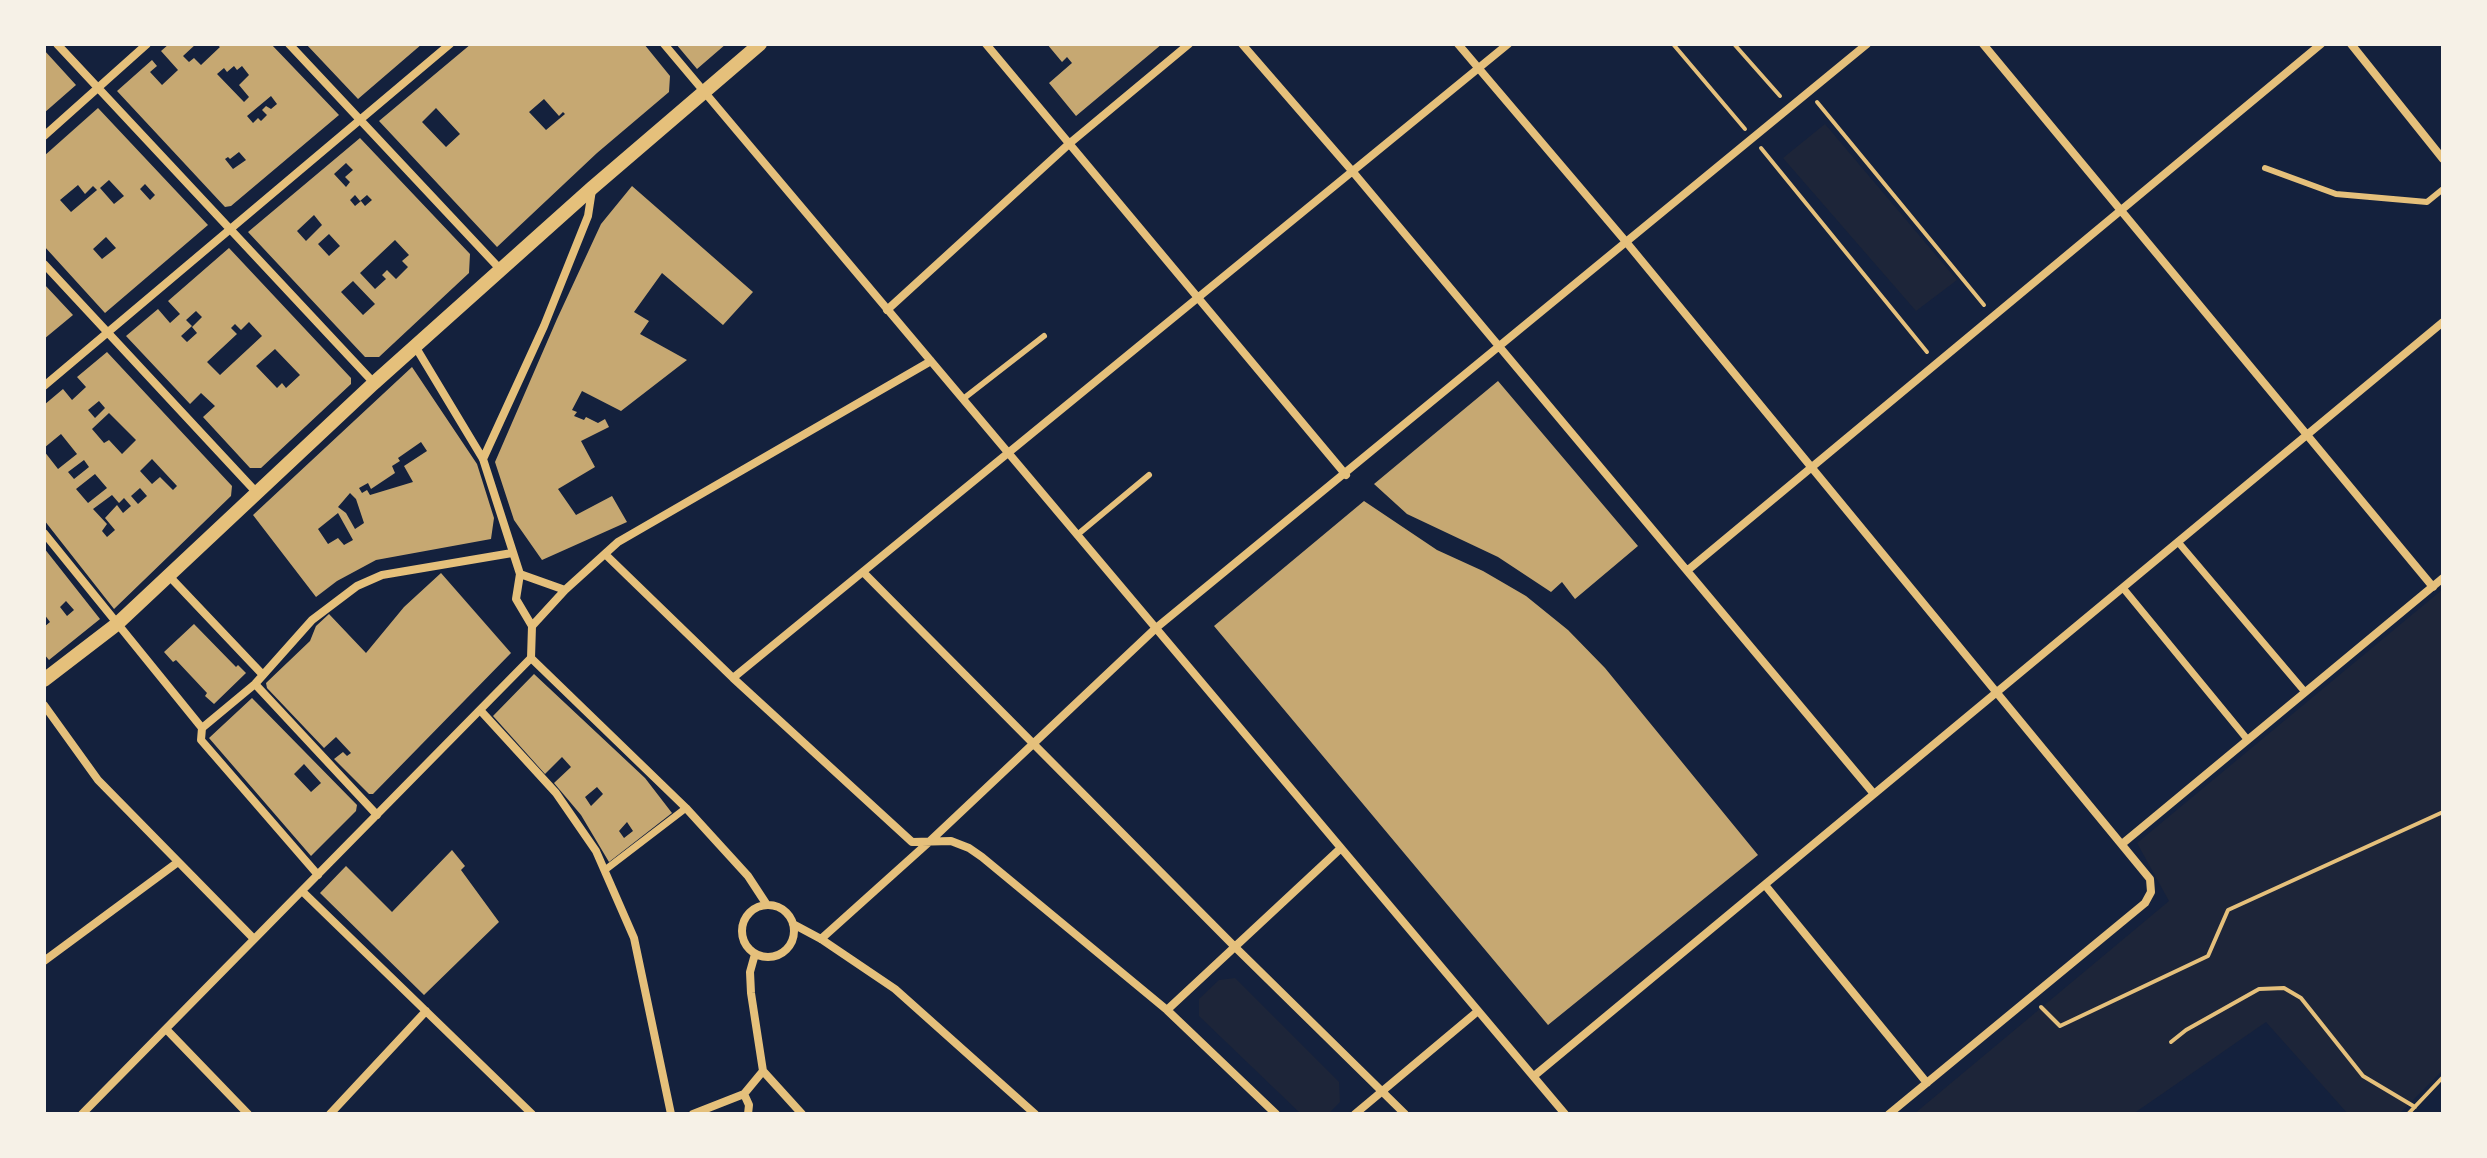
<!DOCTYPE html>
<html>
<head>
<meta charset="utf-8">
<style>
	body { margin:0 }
	#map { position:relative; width:2487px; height:1158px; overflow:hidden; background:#14213d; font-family:"Fira Sans",sans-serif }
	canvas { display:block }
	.frame { position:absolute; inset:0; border:46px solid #f6f1e7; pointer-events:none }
</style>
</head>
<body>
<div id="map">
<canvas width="2487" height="1158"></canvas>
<div class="frame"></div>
</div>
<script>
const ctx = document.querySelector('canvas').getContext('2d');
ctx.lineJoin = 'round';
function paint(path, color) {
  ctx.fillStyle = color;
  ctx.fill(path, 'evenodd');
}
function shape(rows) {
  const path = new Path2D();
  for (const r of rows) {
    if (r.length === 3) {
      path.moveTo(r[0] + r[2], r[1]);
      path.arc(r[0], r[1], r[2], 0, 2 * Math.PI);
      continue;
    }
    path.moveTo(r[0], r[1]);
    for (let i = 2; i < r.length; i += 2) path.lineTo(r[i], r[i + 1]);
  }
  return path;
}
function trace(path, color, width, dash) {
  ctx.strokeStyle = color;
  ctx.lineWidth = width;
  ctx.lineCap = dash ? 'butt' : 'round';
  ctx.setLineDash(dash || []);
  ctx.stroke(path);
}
const green = shape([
	[1825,124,1957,280,1916,311,1783,158],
	[2443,589,2443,1070,2399,1114,2348,1114,2266,1022,2133,1114,1914,1114,2169,901,2137,843],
	[1235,978,1339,1082,1340,1102,1328,1114,1301,1114,1199,1016,1199,999,1219,980]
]);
const building = shape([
	[169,44,196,44,183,56,189,62,194,58,201,65,220,47,216,44,271,44,339,115,231,206,225,207,117,91,152,60,157,66,150,72,162,85,178,70,161,51],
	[234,66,237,70,242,66,249,75,239,85,249,97,244,102,217,74,224,68,227,72],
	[271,96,277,104,271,109,266,106,262,110,267,115,261,121,258,118,253,123,247,116],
	[239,152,246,160,233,169,225,159,228,157,230,159],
	[306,44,422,44,358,99],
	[471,44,644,44,670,76,669,92,597,153,497,247,379,121],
	[544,99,559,116,563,112,565,114,546,130,529,112],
	[436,108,460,134,446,147,422,122],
	[676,44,726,44,697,69],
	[1047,44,1162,44,1076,116,1049,83,1072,63,1067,57,1062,62],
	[44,50,76,85,44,113],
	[98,108,208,225,105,313,44,246,44,156],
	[109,180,124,196,114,204,100,188],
	[145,184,155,195,150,200,140,189],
	[78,185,85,194,93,186,97,190,71,212,60,200],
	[106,237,116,248,102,259,93,249],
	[360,138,470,254,469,273,379,357,365,357,248,232],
	[346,163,353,170,345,177,350,182,346,187,334,174],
	[355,195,360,201,367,195,372,200,365,206,361,201,355,206,350,200],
	[314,215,322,225,306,241,297,231],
	[329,234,340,246,329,256,318,244],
	[395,240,409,255,402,261,408,267,396,279,387,270,382,275,386,279,375,289,360,273],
	[353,281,375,304,363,315,341,292],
	[632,186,753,292,723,325,662,273,634,312,649,321,640,334,687,360,621,411,582,391,572,410,577,412,574,416,584,420,586,417,598,423,605,419,609,427,581,441,595,467,558,489,576,515,612,496,627,522,542,560,514,520,495,462,557,319,601,224],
	[229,248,351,378,351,384,261,468,250,468,203,417,215,406,201,393,190,404,126,336,158,309,170,323,180,314,168,301],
	[196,311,202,317,192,327,197,333,187,342,181,336,192,326,186,320],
	[249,322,262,336,220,375,207,362,237,334,231,328,235,324,241,330],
	[275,349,300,375,286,388,282,383,277,388,256,366],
	[44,284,73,315,44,339],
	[107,352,232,486,231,496,114,609,44,520,44,451,58,469,77,454,61,434,44,448,44,405,63,389,72,400,86,387,77,377],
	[99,401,105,408,95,418,88,410],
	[109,413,136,440,122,454,109,440,104,443,92,429],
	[152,459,177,486,173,490,160,477,152,484,140,471],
	[84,460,89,467,74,479,68,472],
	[95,474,107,488,88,503,76,489],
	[140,488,147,496,138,504,131,496],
	[112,495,119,503,124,498,131,506,123,513,117,505,105,518,115,530,107,537,102,531,107,524,93,509],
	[412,367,477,464,494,518,491,539,376,560,337,581,316,597,253,515],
	[421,442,427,451,404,466,413,482,370,495,367,490,362,493,359,488,368,483,371,489,395,473,392,466,400,461,398,458],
	[350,493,356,499,364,523,355,529,346,513,338,507],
	[338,513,353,540,344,545,338,538,328,544,318,529],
	[1498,381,1638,546,1575,599,1562,582,1551,592,1498,557,1407,514,1374,484],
	[1364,501,1437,550,1483,571,1526,596,1568,630,1605,668,1758,855,1548,1025,1214,626],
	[44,548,100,619,49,660,44,654,44,627,50,622,44,614],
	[66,601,74,610,67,616,60,607],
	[441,573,511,653,373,794,369,794,334,759,343,752,347,756,351,753,336,737,324,748,267,688,266,683,310,641,316,626,329,614,366,653,404,607],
	[194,624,236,667,238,665,246,673,214,704,205,696,207,693,176,660,173,662,164,652],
	[534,674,645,778,672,813,609,862,581,815,554,783,571,767,562,757,545,774,493,716],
	[597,787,603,794,591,806,585,797],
	[627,822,633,831,624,838,619,831],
	[252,698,357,805,356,811,311,856,209,738],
	[304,764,321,783,311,792,294,774],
	[452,850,465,866,461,870,499,922,424,995,320,893,346,866,392,912]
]);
const path = shape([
	[1673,44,1745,129],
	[1734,44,1780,96],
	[1817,102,1984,305],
	[1761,148,1927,352],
	[2041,1007,2060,1026,2208,956,2228,910,2443,812],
	[2171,1042,2186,1030,2259,989,2284,988,2301,998,2363,1076,2415,1107],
	[2408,1114,2443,1077]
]);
const service = shape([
	[2265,168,2336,194,2427,202,2443,189],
	[963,399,1044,336],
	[1077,535,1149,475]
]);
const pedestrian = shape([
	[2178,542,2305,692],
	[2123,588,2247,739],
	[605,870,686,808]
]);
const minor = shape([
	[57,44,374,383],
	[289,44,500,269],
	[664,44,1565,1114],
	[986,44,1346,475],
	[1242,44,1353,172,1874,794],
	[1458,44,1627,243,2150,879,2151,892,2145,903,1889,1114],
	[1983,44,2433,587],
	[2351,44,2443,159],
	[44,136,147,44],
	[44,264,257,493],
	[887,310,1070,143,1189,44],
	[415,346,483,459,520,574,516,599,532,626,531,658],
	[44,386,450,44],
	[483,459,544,326,588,216,592,190],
	[44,533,202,728],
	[606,555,733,678,912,842,951,841,969,848,982,857,1167,1010,1276,1114],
	[1688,570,2321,44],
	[863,572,1235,947,1405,1114],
	[520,574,565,590],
	[170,577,263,675],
	[532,626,565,590,618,542,931,361],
	[531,658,686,808,748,876,767,905],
	[733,678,1508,44],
	[255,684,377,815],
	[44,705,98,780,254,939],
	[480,710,556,793,596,851,634,938,671,1114],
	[202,728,255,684,312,620,357,586,382,575,512,553],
	[202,728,201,740,318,875],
	[2122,844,2443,578],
	[1765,885,1927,1083],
	[302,891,532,1114],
	[768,931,26],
	[793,924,821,939,895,989,1035,1114],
	[821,939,929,842,1156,628,1867,44],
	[755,954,750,972,751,993,763,1071],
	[44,961,178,862],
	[1167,1010,1341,848],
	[166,1029,248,1114],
	[763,1071,802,1114],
	[1534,1076,2443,322],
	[744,1094,749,1105,748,1114],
	[82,1114,531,658],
	[330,1114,426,1011],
	[693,1114,744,1094,763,1071],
	[1355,1114,1478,1011]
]);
const tertiary = shape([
	[44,680,117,624,374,383,592,188,760,44]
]);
paint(green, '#1d2539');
paint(building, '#c6a872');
trace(path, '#e5c07b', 4);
trace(service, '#e5c07b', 6);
trace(pedestrian, '#e5c07b', 7);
trace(minor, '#e5c07b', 8);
trace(tertiary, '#e5c07b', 14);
</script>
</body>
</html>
